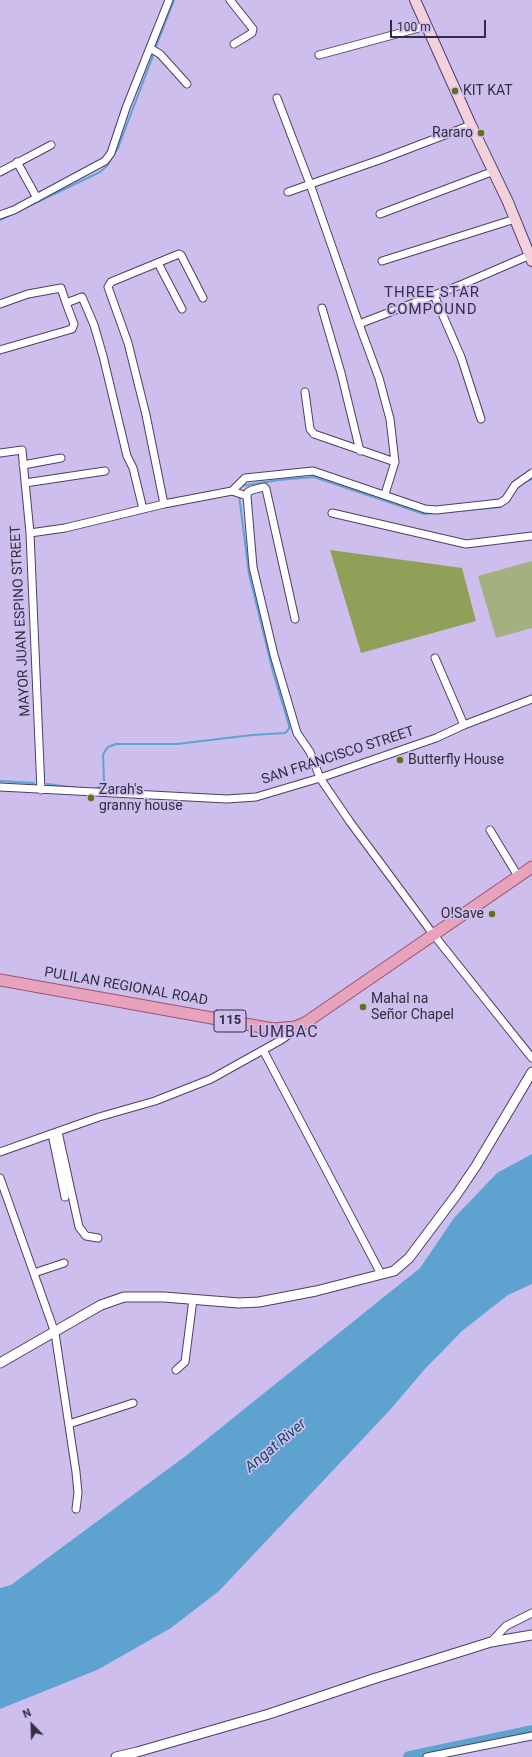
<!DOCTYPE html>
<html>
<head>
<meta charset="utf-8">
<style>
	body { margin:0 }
	#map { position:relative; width:532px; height:1757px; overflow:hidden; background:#cdbeed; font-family:Roboto,sans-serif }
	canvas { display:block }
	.north { position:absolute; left:12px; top:1705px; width:40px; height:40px; -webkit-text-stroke:3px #cdbeed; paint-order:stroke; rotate:337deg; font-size:11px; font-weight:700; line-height:16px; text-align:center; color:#332d3f }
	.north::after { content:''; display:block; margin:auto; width:14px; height:18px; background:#332d3f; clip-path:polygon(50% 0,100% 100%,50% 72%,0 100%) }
	.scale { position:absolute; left:390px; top:20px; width:96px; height:18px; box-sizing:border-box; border:2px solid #332d3f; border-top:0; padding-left:5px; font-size:12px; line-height:14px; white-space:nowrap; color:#332d3f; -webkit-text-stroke:3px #cdbeed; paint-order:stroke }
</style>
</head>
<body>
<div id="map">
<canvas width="532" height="1757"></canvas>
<div class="north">N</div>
<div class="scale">100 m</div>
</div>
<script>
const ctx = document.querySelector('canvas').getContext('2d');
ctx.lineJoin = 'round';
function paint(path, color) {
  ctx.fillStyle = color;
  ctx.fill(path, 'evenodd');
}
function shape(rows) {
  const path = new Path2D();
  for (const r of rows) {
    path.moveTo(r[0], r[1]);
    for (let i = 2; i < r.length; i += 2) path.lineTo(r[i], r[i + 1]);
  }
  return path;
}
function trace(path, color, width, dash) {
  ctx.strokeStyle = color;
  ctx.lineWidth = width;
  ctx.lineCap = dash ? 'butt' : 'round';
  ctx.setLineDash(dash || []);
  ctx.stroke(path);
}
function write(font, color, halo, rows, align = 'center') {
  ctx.font = font + ' Roboto,sans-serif';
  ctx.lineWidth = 3.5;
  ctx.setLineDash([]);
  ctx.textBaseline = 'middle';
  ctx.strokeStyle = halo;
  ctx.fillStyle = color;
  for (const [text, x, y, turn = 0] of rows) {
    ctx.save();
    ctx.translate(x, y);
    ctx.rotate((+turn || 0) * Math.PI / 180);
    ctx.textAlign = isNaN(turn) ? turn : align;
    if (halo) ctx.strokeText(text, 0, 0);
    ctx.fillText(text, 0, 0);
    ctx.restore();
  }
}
const green = shape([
	[532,561,532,628,496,638,478,576]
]);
const forest = shape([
	[330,550,462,568,476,621,361,653]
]);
const water = shape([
	[532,1154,532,1284,508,1295,462,1331,424,1370,390,1410,219,1591,171,1628,97,1670,0,1709,0,1588,11,1585,187,1455,420,1268,454,1218,497,1173]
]);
const stream = shape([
	[155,49,174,0],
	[0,220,100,172,107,166,118,148,154,53],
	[526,481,532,479],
	[241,486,279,480,314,477,424,514,501,507],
	[0,781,34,783],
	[47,784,78,788],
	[94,789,100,787,104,781,103,755,105,751,108,747,116,744,177,744,252,735,285,733,289,729,289,725,273,672,249,574,239,495]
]);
const river = shape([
	[409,1757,532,1731]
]);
const minor = shape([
	[230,0,253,29,252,33,234,44],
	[150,48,160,54,187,84],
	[319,55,426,26],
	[277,98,310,184,359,324,379,378,390,419,395,462,385,494],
	[17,162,37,198],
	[0,172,51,145],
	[288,192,382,159,471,125],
	[380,214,494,171],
	[0,215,14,210,105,161,111,153,126,108,169,0],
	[382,261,515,219],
	[158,263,182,309],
	[434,295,461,357,481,419],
	[0,304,28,294,61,288,66,303,82,297,94,325,103,356,127,456,133,468,143,509],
	[322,308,341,373,360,451],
	[359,324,463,284,530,255],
	[0,350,72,329,74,324,66,303],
	[305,392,310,429,314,434,395,462],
	[0,453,22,450,30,533,41,790],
	[23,465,61,458],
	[25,483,105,471],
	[232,491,245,478,313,471,425,509,436,510,500,503,506,499,515,485,532,473],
	[164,504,146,415,128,343,108,287,111,282,179,254,181,255,203,298],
	[332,513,466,544,532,536],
	[30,533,65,528,164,504,232,491,247,496],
	[295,619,266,489,264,487,252,490,248,492,247,496,253,567,274,655,297,733,310,752,320,778,350,822,433,934,532,1058],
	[435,658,464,725],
	[0,787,227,799,256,797,320,778,436,738,464,725,532,699],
	[490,830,518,876],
	[263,1050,381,1274],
	[58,1132,79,1227,86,1236,98,1238],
	[52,1134,65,1197],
	[0,1152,99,1117,155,1101,211,1079,281,1040,291,1033,295,1027],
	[0,1178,55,1333,76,1472,78,1493,76,1509],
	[34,1273,64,1263],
	[176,1370,185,1362,193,1299],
	[69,1424,133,1403],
	[491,1642,506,1626,532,1613],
	[427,1757,532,1736]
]);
const tertiary = shape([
	[0,1363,101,1305,124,1297,164,1297,239,1303,259,1302,316,1291,394,1271,409,1258,457,1194,476,1166,532,1072],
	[116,1757,137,1752,269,1714,373,1679,491,1642,532,1635]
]);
const secondary = shape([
	[415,0,471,125,508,202,532,261]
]);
const primary = shape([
	[0,980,273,1029,295,1027,305,1023,532,867]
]);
const markers = [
	[455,91,4,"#61701c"],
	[481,133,4,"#61701c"],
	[400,760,4,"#61701c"],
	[91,798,4,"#61701c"],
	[492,914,4,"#61701c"],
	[363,1007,4,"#61701c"]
];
const shields = [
	[230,1021,32]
];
const shieldNames = [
	["115",230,1021]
];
const poiNames = [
	["KIT KAT",463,91],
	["Rararo",473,133,"right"],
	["Butterfly House",408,760],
	["Zarah's",99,790],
	["granny house",99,806],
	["O!Save",484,914,"right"],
	["Mahal na",371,999],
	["Señor Chapel",371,1015]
];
const streetNames = [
	["MAYOR JUAN ESPINO STREET",21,621,-93],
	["SAN FRANCISCO STREET",338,756,-18],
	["PULILAN REGIONAL ROAD",126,987,10]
];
const neighbourhoodNames = [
	["THREE STAR",432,293],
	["COMPOUND",432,310]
];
const waterNames = [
	["Angat River",276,1446,-40]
];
const quarterNames = [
	["LUMBAC",284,1033]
];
paint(green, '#a4b080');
paint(forest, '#90a059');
paint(water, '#5ea3d0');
trace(stream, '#5ea3d0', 2);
trace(river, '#5ea3d0', 12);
trace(minor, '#4d3f66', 9);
trace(tertiary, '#4d3f66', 11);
trace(secondary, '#4d3f66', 12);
trace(primary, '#9c5272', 13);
trace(minor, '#fff', 7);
trace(tertiary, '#fff', 9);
trace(secondary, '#f2d1dd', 10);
trace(primary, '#e6a3bb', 11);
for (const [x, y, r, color] of markers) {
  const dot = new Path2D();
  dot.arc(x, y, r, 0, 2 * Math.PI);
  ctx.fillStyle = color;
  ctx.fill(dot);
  trace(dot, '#cdbeed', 1.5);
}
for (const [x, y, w] of shields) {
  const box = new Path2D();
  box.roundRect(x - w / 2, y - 11, w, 22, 3);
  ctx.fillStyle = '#cdbeed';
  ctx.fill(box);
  trace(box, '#332d3f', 1);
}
write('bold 13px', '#332d3f', null, shieldNames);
write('14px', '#332d3f', '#cdbeed', poiNames, 'left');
write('14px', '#332d3f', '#cdbeed', streetNames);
ctx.letterSpacing = '1px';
write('15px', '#392c51', '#cdbeed', neighbourhoodNames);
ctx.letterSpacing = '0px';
write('italic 15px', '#164b6a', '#cdbeed', waterNames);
ctx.letterSpacing = '1px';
write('16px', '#392c51', '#cdbeed', quarterNames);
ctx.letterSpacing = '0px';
</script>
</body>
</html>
